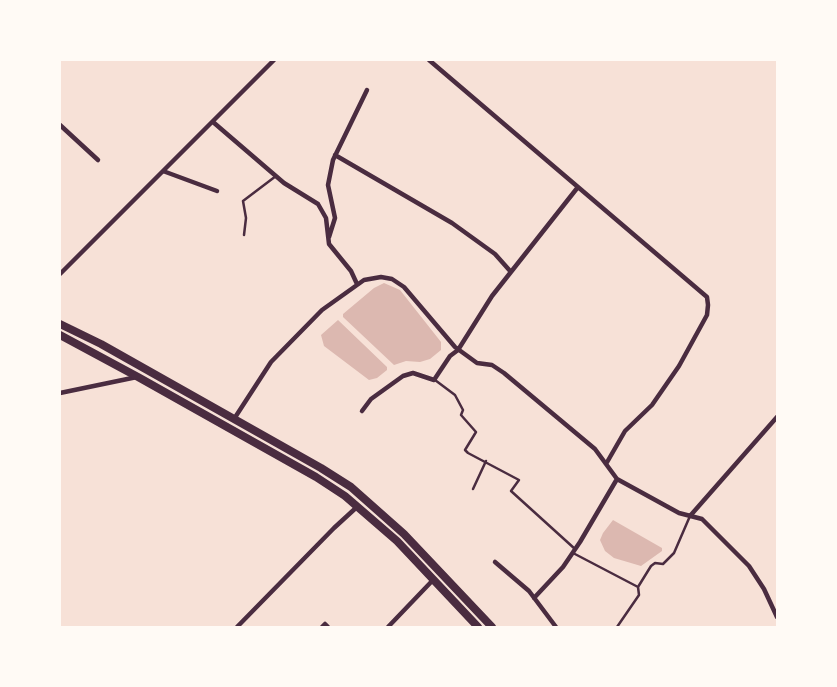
<!DOCTYPE html>
<html>
<head>
<meta charset="utf-8">
<style>
	body { margin:0 }
	#map { position:relative; width:837px; height:687px; overflow:hidden; background:#f7e1d7; font-family:Jost,sans-serif }
	canvas { display:block }
	.frame { position:absolute; inset:0; border:61px solid #fffaf5; pointer-events:none }
</style>
</head>
<body>
<div id="map">
<canvas width="837" height="687"></canvas>
<div class="frame"></div>
</div>
<script>
const ctx = document.querySelector('canvas').getContext('2d');
ctx.lineJoin = 'round';
function paint(path, color) {
  ctx.fillStyle = color;
  ctx.fill(path, 'evenodd');
}
function shape(rows) {
  const path = new Path2D();
  for (const r of rows) {
    path.moveTo(r[0], r[1]);
    for (let i = 2; i < r.length; i += 2) path.lineTo(r[i], r[i + 1]);
  }
  return path;
}
function trace(path, color, width, dash) {
  ctx.strokeStyle = color;
  ctx.lineWidth = width;
  ctx.lineCap = dash ? 'butt' : 'round';
  ctx.setLineDash(dash || []);
  ctx.stroke(path);
}
const water = shape([
	[384,283,400,290,441,342,441,350,430,359,420,362,406,361,394,365,343,317,343,314,374,288],
	[338,320,387,367,387,370,377,378,369,380,324,346,321,335],
	[613,520,662,548,662,551,641,566,614,558,605,551,600,540,603,533]
]);
const service = shape([
	[244,235,246,218,243,201,276,176],
	[435,380,455,395,463,410,461,415,476,432,465,450,468,453,519,480,511,491,575,549],
	[473,489,486,461],
	[573,553,638,587],
	[617,627,639,595,638,587,651,566,655,563,663,564,674,553,690,516]
]);
const minor = shape([
	[429,60,707,297,708,305,707,315,679,366,652,405,625,431,606,464],
	[213,122,284,183,318,204,326,218,329,244,351,271,357,284],
	[60,125,98,160],
	[335,155,452,223,495,254,511,272],
	[163,171,217,191],
	[329,237,335,218,328,185,333,160,367,90],
	[60,274,274,60],
	[60,393,137,377],
	[362,411,371,399,403,376,413,373,434,380,450,356,458,350,492,296,578,187],
	[234,419,271,362,322,310,364,280,381,277,392,279,404,287,455,347,477,363,492,365,504,373,595,449,617,479,679,513,702,519,749,566,764,589,777,617],
	[690,516,777,417],
	[495,562,529,591,556,627],
	[534,598,563,567,580,542,617,479],
	[237,627,334,528,358,506],
	[322,627,325,624,328,627],
	[388,627,433,580]
]);
const trunk = shape([
	[60,324,101,344,321,468,351,487,404,534,492,627],
	[60,335,138,377,316,477,345,496,397,541,478,627]
]);
paint(water, '#dcb8b0');
trace(service, '#4a2c40', 2.5);
trace(minor, '#4a2c40', 4.5);
trace(trunk, '#4a2c40', 8);
</script>
</body>
</html>
